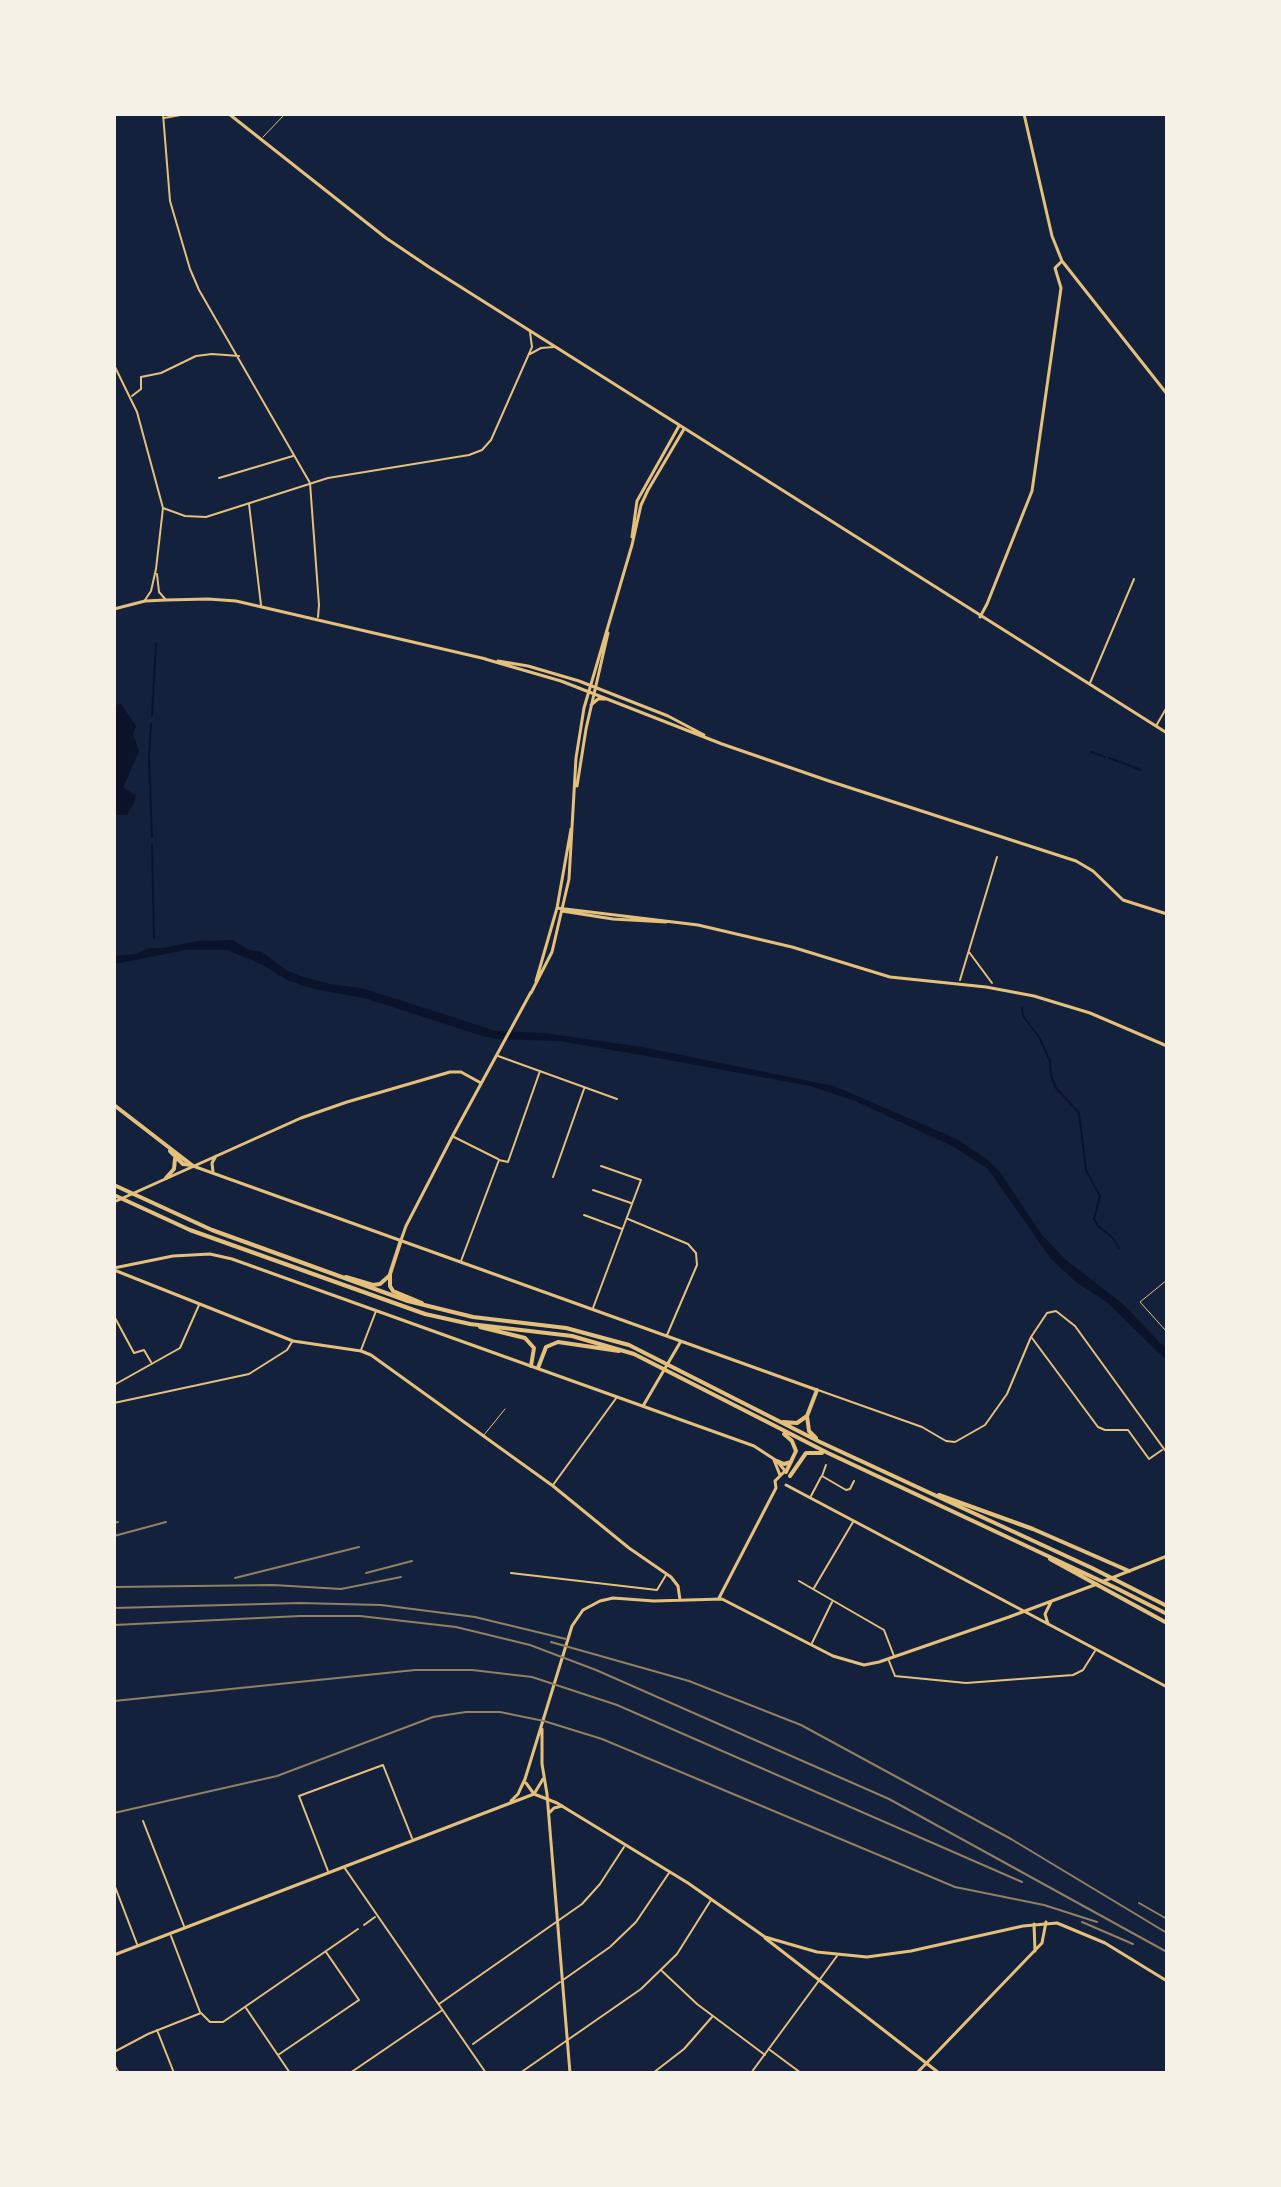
<!DOCTYPE html>
<html>
<head>
<meta charset="utf-8">
<style>
	body { margin:0 }
	#map { position:relative; width:1281px; height:2187px; overflow:hidden; background:#14213d; font-family:"Golos Text",sans-serif }
	canvas { display:block }
	.frame { position:absolute; inset:0; border:116px solid #f6f1e7; pointer-events:none }
</style>
</head>
<body>
<div id="map">
<canvas width="1281" height="2187"></canvas>
<div class="frame"></div>
</div>
<script>
const ctx = document.querySelector('canvas').getContext('2d');
ctx.lineJoin = 'round';
function paint(path, color) {
  ctx.fillStyle = color;
  ctx.fill(path, 'evenodd');
}
function shape(rows) {
  const path = new Path2D();
  for (const r of rows) {
    path.moveTo(r[0], r[1]);
    for (let i = 2; i < r.length; i += 2) path.lineTo(r[i], r[i + 1]);
  }
  return path;
}
function trace(path, color, width, dash) {
  ctx.strokeStyle = color;
  ctx.lineWidth = width;
  ctx.lineCap = dash ? 'butt' : 'round';
  ctx.setLineDash(dash || []);
  ctx.stroke(path);
}
const water = shape([
	[121,704,136,726,133,734,139,751,123,788,136,795,134,803,127,815,114,815,114,705],
	[233,940,249,950,262,952,286,970,300,976,330,984,362,988,496,1031,544,1033,642,1047,834,1086,957,1139,987,1159,1000,1172,1042,1235,1064,1258,1125,1306,1167,1350,1167,1361,1108,1303,1076,1282,1051,1259,988,1169,954,1147,855,1101,810,1086,652,1057,559,1041,496,1039,482,1036,368,999,314,989,287,980,263,965,227,950,186,950,114,964,114,956,135,954,150,948,163,948,198,941]
]);
const stream = shape([
	[152,716,156,644],
	[151,724,149,758,152,837],
	[1091,752,1105,757],
	[1109,758,1131,766],
	[1133,767,1141,770],
	[152,844,154,938],
	[1022,1008,1023,1016,1039,1037,1050,1061,1051,1076,1056,1088,1079,1113,1086,1170,1100,1196,1094,1219,1098,1226,1113,1238,1119,1248]
]);
const service = shape([
	[263,137,285,114],
	[1167,1280,1140,1302,1167,1332],
	[484,1435,505,1409]
]);
const pedestrian = shape([
	[969,952,992,983],
	[960,980,997,857],
	[611,1946,636,1922,669,1873],
	[473,2044,560,1982]
]);
const minor = shape([
	[163,114,170,201,190,269,199,290,310,483,319,605,318,617],
	[164,118,186,114],
	[530,354,541,348,554,347],
	[114,365,137,412,163,508,156,569,151,591,145,600],
	[132,396,141,389,141,377,161,373,196,356,212,354,239,356],
	[219,478,293,456],
	[249,504,261,605],
	[163,508,185,516,206,517,328,478,469,455,482,450,491,440,532,347,530,332],
	[157,574,159,592,166,600],
	[1090,683,1134,579],
	[1156,726,1167,707],
	[498,1056,617,1099],
	[454,1137,498,1159],
	[553,1177,584,1089],
	[593,1190,631,1203],
	[584,1215,622,1229],
	[628,1219,688,1244,696,1253,697,1265,667,1335],
	[461,1261,499,1160,508,1162,540,1071],
	[593,1308,641,1180,601,1166],
	[114,1316,134,1353,144,1350,151,1362],
	[1032,1338,1098,1427,1105,1430,1128,1430,1149,1459,1162,1450],
	[361,1350,376,1311],
	[114,1385,180,1348,199,1305],
	[818,1390,922,1427,946,1441,955,1442,985,1425,1007,1394,1031,1337,1047,1313,1056,1311,1075,1326,1167,1453],
	[114,1403,249,1374,287,1350,292,1342],
	[826,1465,822,1476,846,1490,850,1489,854,1481],
	[553,1485,617,1397],
	[811,1496,821,1477],
	[511,1573,657,1590,666,1575],
	[799,1581,884,1630,894,1656],
	[814,1588,853,1522],
	[812,1643,832,1602],
	[889,1661,895,1676,966,1683,1073,1675,1083,1670,1095,1651],
	[143,1821,184,1926],
	[344,1867,486,2073],
	[328,1871,299,1796,383,1765,412,1838],
	[114,1884,137,1944],
	[364,1925,375,1917],
	[171,1936,200,2012],
	[662,1971,697,2004,765,2055],
	[563,1980,610,1947],
	[439,2004,582,1904,600,1884,624,1847],
	[246,2008,290,2073],
	[157,2030,174,2073],
	[770,2050,801,2073],
	[114,2052,148,2034,201,2013,210,2022,223,2022,358,1929],
	[278,2055,359,2000,326,1952],
	[114,2064,119,2073],
	[350,2073,441,2011],
	[520,2073,641,1989,677,1954,711,1900],
	[653,2073,684,2049,712,2017],
	[751,2073,837,1956]
]);
const tertiary = shape([
	[1024,114,1052,236,1062,261,1167,394],
	[632,537,637,501,679,426],
	[114,609,145,601,166,600,208,599,236,601,486,659],
	[980,617,987,604,1032,491,1061,288,1055,268,1062,261],
	[485,659,561,681,722,744,829,781,1076,861,1093,871,1123,900,1167,914],
	[498,661,528,666,579,681,668,716,704,735],
	[591,705,598,699,605,699],
	[577,786,586,729,608,633],
	[557,908,698,925,792,947,890,977,986,987,1034,996,1090,1013,1167,1046],
	[562,911,613,919,666,922],
	[536,981,557,908,571,829],
	[531,993,552,952,569,879,576,758,584,708,632,545,641,505,648,490,684,429],
	[193,1166,817,1390],
	[213,1172,212,1163,216,1156],
	[114,1202,301,1118,347,1102,450,1072,461,1072,481,1083],
	[401,1240,406,1226,452,1137,531,992],
	[114,1268,173,1256,210,1254,232,1259,754,1446,777,1461,786,1472],
	[114,1270,293,1341,361,1351,371,1355,553,1486,629,1548,671,1577,678,1586,680,1600],
	[643,1406,681,1341],
	[774,1460,780,1475],
	[786,1485,1167,1687],
	[1104,1581,1167,1556],
	[719,1598,776,1488,775,1481,784,1472],
	[1048,1624,1045,1614,1051,1602],
	[542,1729,542,1764,547,1794,570,2073],
	[526,1783,534,1794,543,1779],
	[511,1801,518,1794,525,1779,572,1626,583,1610,600,1601,613,1598,654,1601,722,1599,833,1656,864,1665,879,1662,1009,1617,1097,1584],
	[549,1813,554,1808,562,1806],
	[1034,1924,1035,1951],
	[765,1938,939,2073],
	[917,2073,1042,1943,1046,1922]
]);
const secondary = shape([
	[229,114,386,238,429,267,1167,733],
	[114,1955,534,1794,557,1803,688,1883,765,1937,817,1952,867,1957,911,1951,1023,1926,1057,1923,1105,1943,1167,1981]
]);
const primary = shape([
	[114,1105,193,1166],
	[170,1151,183,1164,192,1165],
	[166,1178,174,1169,175,1159],
	[114,1185,212,1230,408,1301,473,1317,566,1328,629,1345,820,1442,1092,1568,1167,1606],
	[114,1195,190,1230,425,1314,470,1324,572,1336,634,1354,828,1453,1116,1588,1167,1614],
	[401,1240,390,1274,390,1286,393,1291,422,1303],
	[346,1277,373,1285,380,1284,389,1276],
	[480,1327,525,1338,534,1348,531,1366],
	[538,1368,546,1347,558,1342,619,1351],
	[783,1422,797,1423,807,1416],
	[784,1434,792,1441,796,1451,786,1472],
	[816,1438,809,1431,807,1416,817,1390],
	[777,1461,784,1464,791,1462],
	[790,1476,806,1453,822,1453],
	[939,1495,1033,1529,1129,1571],
	[1050,1559,1167,1623]
]);
const rail = shape([
	[114,1523,118,1522],
	[114,1536,166,1522],
	[366,1573,412,1561],
	[235,1578,359,1547],
	[114,1587,273,1585,341,1589,401,1577],
	[114,1608,300,1603,381,1605,475,1617,566,1639],
	[114,1625,300,1616,360,1616,456,1627,530,1645,596,1670,889,1799,1167,1952],
	[551,1642,689,1681,801,1725,1011,1839,1167,1933],
	[114,1701,415,1670,472,1670,532,1677,617,1705,1022,1882],
	[114,1813,277,1776,433,1717,466,1712,500,1712,544,1721,602,1739,955,1887,1044,1905,1097,1922],
	[1139,1903,1167,1919],
	[1082,1922,1133,1944]
]);
paint(water, '#0b132b');
trace(stream, '#0b132b', 2);
trace(service, '#e5c07b', 1);
trace(pedestrian, '#e5c07b', 2);
trace(minor, '#e5c07b', 2);
trace(tertiary, '#e5c07b', 3);
trace(secondary, '#e5c07b', 3);
trace(primary, '#e5c07b', 4);
trace(rail, '#918062', 2);
</script>
</body>
</html>
